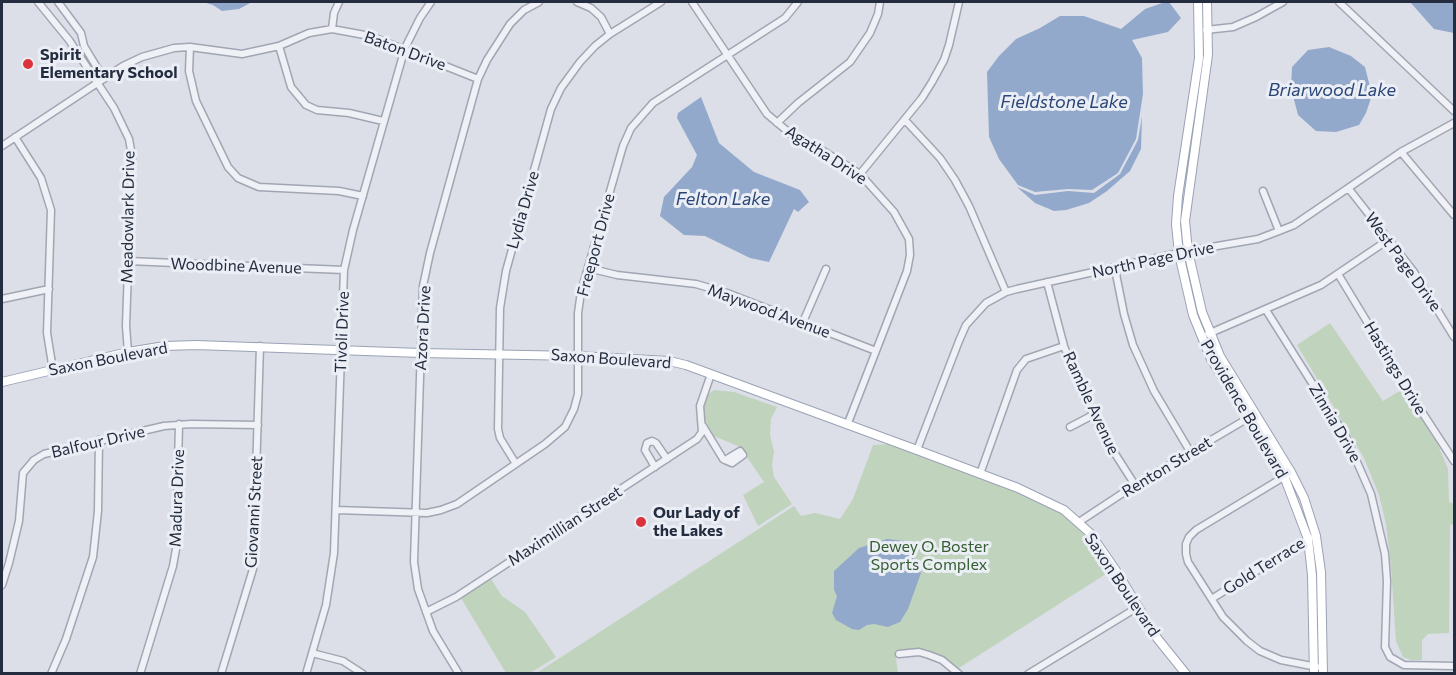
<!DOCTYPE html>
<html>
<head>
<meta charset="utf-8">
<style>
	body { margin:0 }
	#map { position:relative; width:1456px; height:675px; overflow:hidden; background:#dcdfe8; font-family:Commissioner,sans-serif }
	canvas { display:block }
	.frame { position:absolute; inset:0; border:3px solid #242c3f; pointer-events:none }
</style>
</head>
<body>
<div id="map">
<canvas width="1456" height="675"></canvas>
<div class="frame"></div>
</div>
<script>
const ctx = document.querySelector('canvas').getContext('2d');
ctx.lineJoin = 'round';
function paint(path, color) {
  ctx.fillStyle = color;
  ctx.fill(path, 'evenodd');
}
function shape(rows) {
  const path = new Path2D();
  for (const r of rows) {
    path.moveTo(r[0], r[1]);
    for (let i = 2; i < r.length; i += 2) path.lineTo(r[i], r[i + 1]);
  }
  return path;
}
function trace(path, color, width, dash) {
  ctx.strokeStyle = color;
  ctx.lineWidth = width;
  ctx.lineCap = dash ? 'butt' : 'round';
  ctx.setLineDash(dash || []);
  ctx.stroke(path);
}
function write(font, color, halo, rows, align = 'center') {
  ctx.font = font + ' Commissioner,sans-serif';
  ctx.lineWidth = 6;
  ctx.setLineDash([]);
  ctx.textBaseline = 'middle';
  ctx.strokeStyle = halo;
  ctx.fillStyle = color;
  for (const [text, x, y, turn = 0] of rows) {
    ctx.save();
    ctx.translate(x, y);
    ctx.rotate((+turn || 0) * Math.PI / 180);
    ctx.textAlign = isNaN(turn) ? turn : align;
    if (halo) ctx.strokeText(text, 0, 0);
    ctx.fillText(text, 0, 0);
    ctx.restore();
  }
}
const green = shape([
	[1330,323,1383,401,1403,389,1438,445,1448,469,1449,502,1454,504,1454,525,1450,524,1449,633,1428,634,1422,640,1422,660,1411,660,1403,657,1396,641,1391,567,1386,524,1379,495,1364,458,1297,345],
	[714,390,734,392,777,407,771,419,770,435,774,452,772,465,774,477,792,504,758,526,743,495,764,482,740,447,714,436,704,419,703,406,706,396],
	[892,444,1024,494,1053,508,1072,521,1086,535,1112,570,959,668,926,649,895,651,898,673,535,674,794,506,801,516,815,513,840,519,853,499,873,445],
	[491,579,502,596,525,612,556,657,530,673,506,673,461,598]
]);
const water = shape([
	[203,2,252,2,239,9,222,11,213,5],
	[1165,2,1169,2,1181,18,1168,32,1132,40,1142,58,1143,94,1136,139,1118,173,1092,190,1068,189,1035,192,1018,185,999,159,989,137,987,72,999,56,1016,39,1040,28,1060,16,1084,16,1121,29,1145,9],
	[1410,2,1454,2,1454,33,1434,29],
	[1329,47,1351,56,1365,67,1372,95,1366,113,1359,125,1336,132,1316,131,1298,115,1291,88,1292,67,1308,50],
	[701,97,719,143,754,172,800,190,809,202,798,212,794,209,769,262,750,258,705,236,684,235,660,216,664,197,692,167,697,155,677,118,678,113],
	[1142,116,1141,149,1130,171,1107,191,1089,203,1066,210,1054,211,1035,203,1017,187,1035,195,1068,191,1094,193,1120,174,1138,140],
	[887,539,904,541,921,573,908,609,900,622,888,627,874,624,867,625,859,630,852,629,836,620,832,613,837,596,834,590,834,571,859,548]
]);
const minor = shape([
	[38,2,69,40,114,108,129,139,132,156,126,326,128,352],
	[58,2,81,33,84,46,104,79],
	[577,2,591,8,601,17,610,34],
	[692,2,767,114,799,141,825,152,860,174,894,212,909,239,910,255,907,271,848,423],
	[1339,2,1454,111],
	[332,29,334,13,339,2],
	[1206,30,1233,27,1256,17,1283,2],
	[279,46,291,87,306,105,317,110,349,113,383,121],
	[190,47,189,71,196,101,228,167,238,178,259,187,339,191,363,196],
	[905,120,940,158,955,180,969,206,1006,292],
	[777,123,798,103,850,62,870,33,878,14,880,2],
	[15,137,41,178,51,210,47,333,53,370],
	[2,146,123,66,142,57,174,48,190,47,242,54,279,46,309,33,332,29,370,36,478,79],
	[1401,152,1454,215],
	[860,174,922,98,932,82,944,60,949,45,959,2],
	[1349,189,1414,272,1454,337],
	[1263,191,1279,231],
	[128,261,344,270],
	[588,268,617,275,696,284,727,293,876,351],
	[1115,269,1124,314,1133,345,1154,391,1191,453],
	[1338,274,1420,409,1454,461],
	[1047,282,1064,346,1081,390,1105,438,1135,485],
	[2,299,49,289],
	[1266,310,1346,437,1371,494,1385,554,1387,581,1385,647,1390,657,1404,665,1454,666],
	[803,322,826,269],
	[1208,334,1321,285,1388,240],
	[703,426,723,459,725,460,732,463,743,455,740,451,725,460],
	[1070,427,1093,415],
	[917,450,959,341,966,325,986,303,1006,292,1017,289,1188,251,1258,239,1279,231,1294,225,1401,152,1454,123],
	[516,464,500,438,498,429,500,308,506,271,551,109,561,88,580,62,595,46,610,34,661,2],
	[655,467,645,450,647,443,652,441,656,443,667,459],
	[980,474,1017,370,1026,359,1064,346],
	[1287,475,1196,530,1189,537,1186,544,1186,554,1188,562,1223,617,1247,641,1260,651,1281,660,1317,667],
	[336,510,427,513,441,510,457,504,545,444,565,427,574,409,578,394,578,313,581,292,623,146,631,128,653,103,785,18,798,2],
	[1079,522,1135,485,1250,417],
	[2,585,9,563,19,521,23,473,34,460,44,454,164,426,191,424,258,425],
	[1213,598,1310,538],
	[426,612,456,597,697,439,702,432,700,406,711,374],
	[312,653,343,661,363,674],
	[899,654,919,652,929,655,942,660,959,674],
	[51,674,66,639,93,557,98,511,99,440],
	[140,674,173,566,176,549,179,424],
	[221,674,253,569,260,346],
	[306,674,326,605,334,553,344,270,353,230,405,48,420,18,431,2],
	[459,674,433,631,418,589,414,562,423,286,430,253,478,79,487,60,510,24,524,10,539,2],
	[1028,674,1138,607]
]);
const major = shape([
	[1198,2,1199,58,1178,196,1176,224,1179,254,1193,315,1211,359,1284,476,1308,539,1312,575,1314,674],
	[1207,2,1208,55,1185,221,1188,251,1202,312,1220,356,1291,472,1304,498,1316,536,1321,572,1323,674],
	[2,382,128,352,165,346,196,345,421,353,578,356,669,361,686,365,917,450,1018,488,1064,510,1090,533,1117,572,1157,638,1186,674]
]);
const markers = [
	[28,64,6,"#dc323c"],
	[641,522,6,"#dc323c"]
];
const streetNames = [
	["Baton Drive",405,51,20],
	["Agatha Drive",826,155,33],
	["Lydia Drive",523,210,-74],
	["Meadowlark Drive",128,217,-89],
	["Freeport Drive",596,245,-75],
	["North Page Drive",1153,260,-12],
	["West Page Drive",1403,262,54],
	["Woodbine Avenue",236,266,2],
	["Maywood Avenue",769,311,20],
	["Azora Drive",423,328,-87],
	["Tivoli Drive",342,332,-88],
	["Saxon Boulevard",108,359,-11],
	["Saxon Boulevard",611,359,4],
	["Hastings Drive",1395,368,59],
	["Ramble Avenue",1091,403,65],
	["Providence Boulevard",1244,409,60],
	["Zinnia Drive",1335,423,60],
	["Balfour Drive",98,442,-13],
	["Renton Street",1167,467,-31],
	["Madura Drive",177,498,-88],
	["Giovanni Street",254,512,-87],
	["Maximillian Street",565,526,-33],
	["Gold Terrace",1264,566,-32],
	["Saxon Boulevard",1122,585,56]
];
const poiNames = [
	["Spirit",40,55],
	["Elementary School",40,73],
	["Our Lady of",653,513],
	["the Lakes",653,531]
];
const parkNames = [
	["Dewey O. Boster",929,547],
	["Sports Complex",929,565]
];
const waterNames = [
	["Briarwood Lake",1332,90],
	["Fieldstone Lake",1064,102],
	["Felton Lake",723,199]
];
paint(green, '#c0d3bc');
paint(water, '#92a9cc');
trace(minor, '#a1a6b2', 9);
trace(major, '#9aa2b5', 10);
trace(minor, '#eff1f6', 6);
trace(major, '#fff', 8);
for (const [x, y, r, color] of markers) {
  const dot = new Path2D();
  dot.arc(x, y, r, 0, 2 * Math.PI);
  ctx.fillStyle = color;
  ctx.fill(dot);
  trace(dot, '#ebeef5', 2);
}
write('16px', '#242c3f', '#ebeef5', streetNames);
write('bold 16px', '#242c3f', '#ebeef5', poiNames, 'left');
write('16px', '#345d30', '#ebeef5', parkNames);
write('italic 18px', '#2a4677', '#ebeef5', waterNames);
</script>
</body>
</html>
